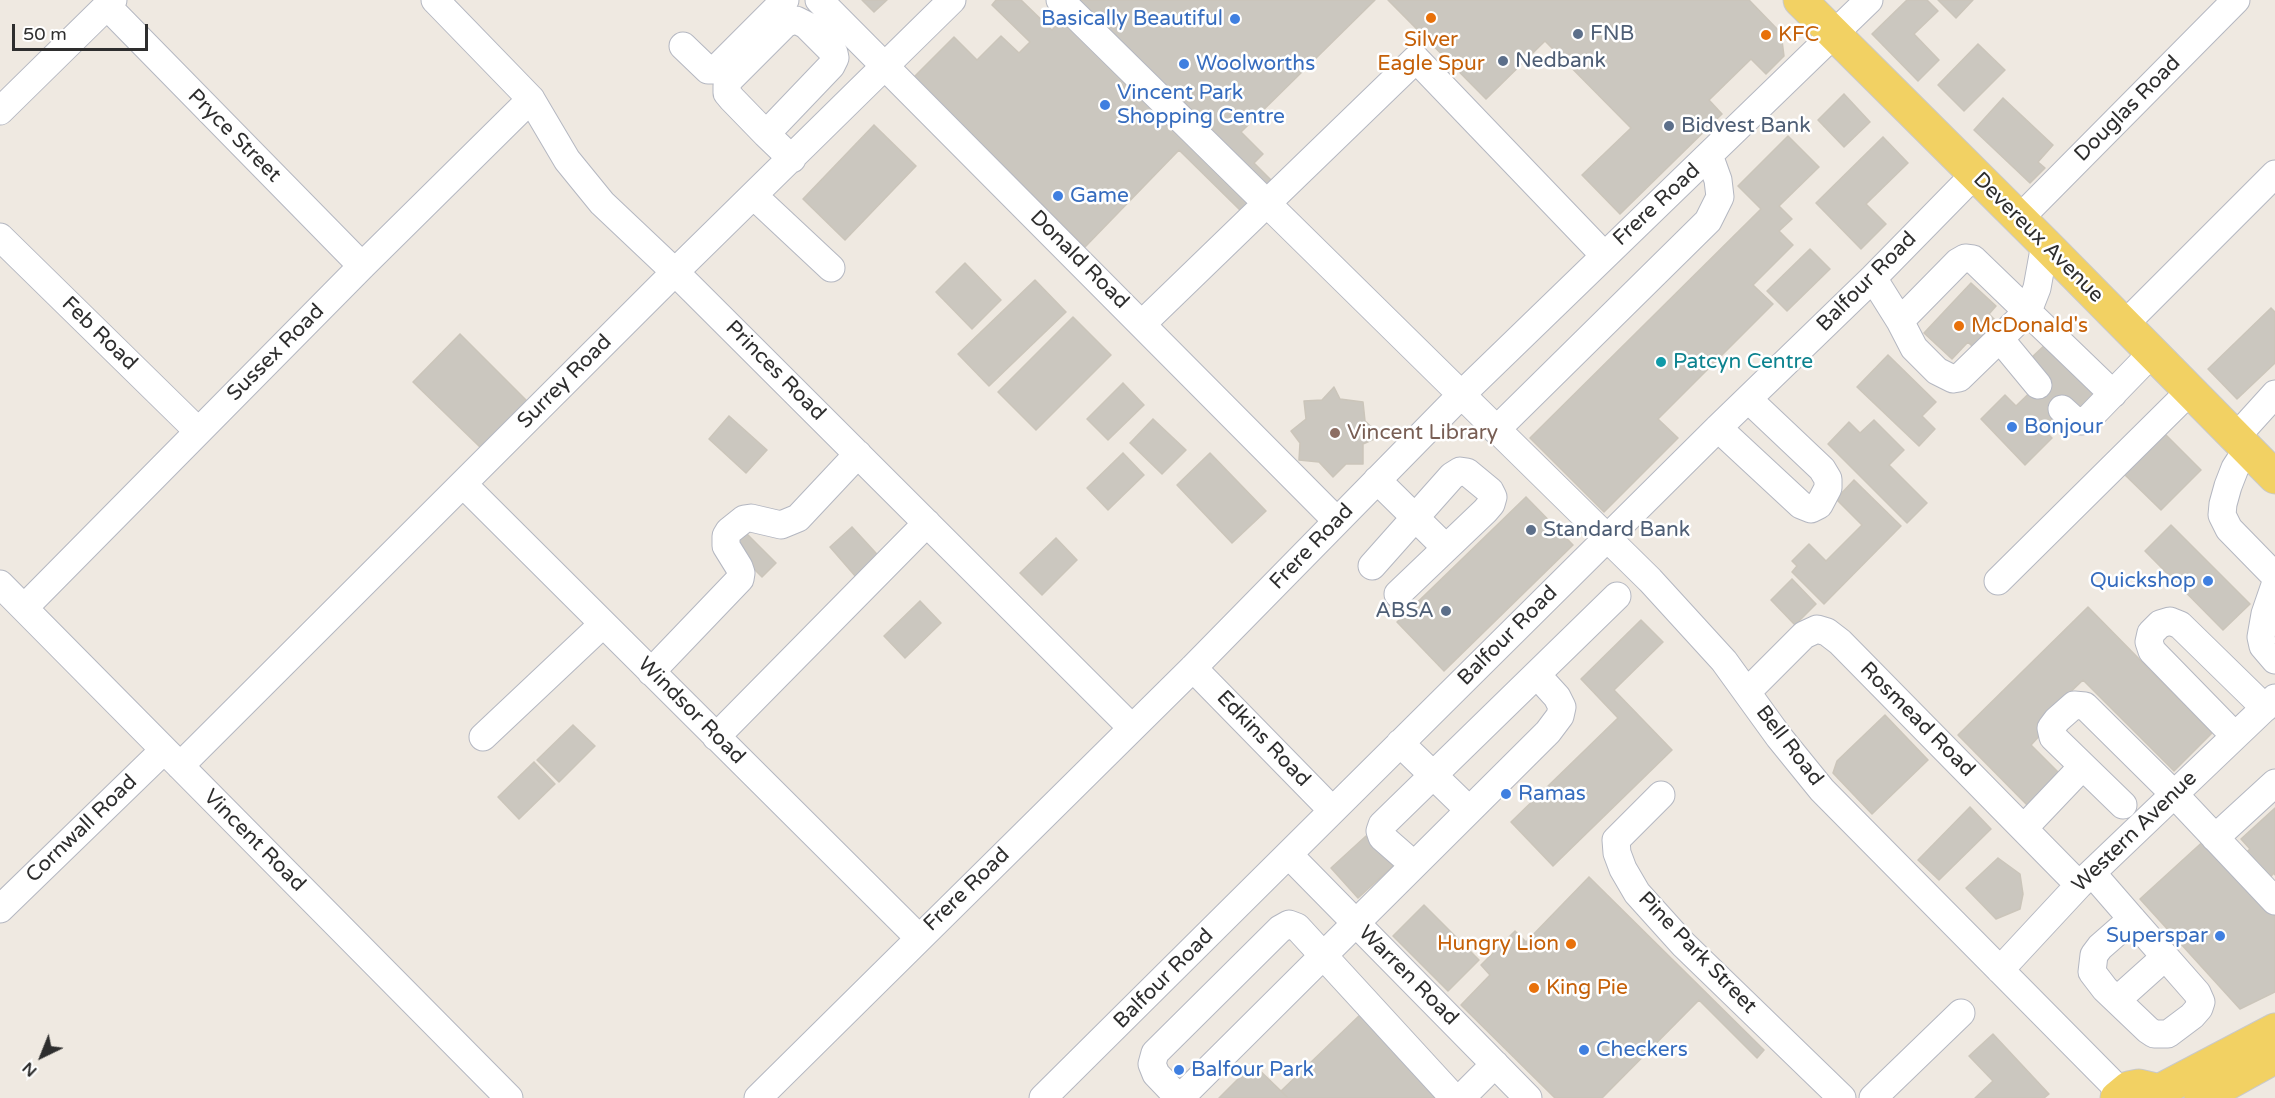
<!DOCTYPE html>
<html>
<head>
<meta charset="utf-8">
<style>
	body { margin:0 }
	#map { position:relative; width:2275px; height:1098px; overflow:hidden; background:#efe9e1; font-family:"Varela Round",sans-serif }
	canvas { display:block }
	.north { position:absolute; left:12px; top:1026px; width:60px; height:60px; -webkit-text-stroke:4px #fff; paint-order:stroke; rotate:223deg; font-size:16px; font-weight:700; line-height:24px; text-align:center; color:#2e2e2e }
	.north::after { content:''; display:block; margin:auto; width:21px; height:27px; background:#2e2e2e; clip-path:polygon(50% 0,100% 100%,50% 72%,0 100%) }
	.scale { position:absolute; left:12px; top:24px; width:136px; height:27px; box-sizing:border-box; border:3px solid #2e2e2e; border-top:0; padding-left:8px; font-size:18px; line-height:21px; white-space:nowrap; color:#2e2e2e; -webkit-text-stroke:4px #fff; paint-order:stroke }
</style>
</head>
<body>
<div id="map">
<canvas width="2275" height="1098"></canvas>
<div class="north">N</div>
<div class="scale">50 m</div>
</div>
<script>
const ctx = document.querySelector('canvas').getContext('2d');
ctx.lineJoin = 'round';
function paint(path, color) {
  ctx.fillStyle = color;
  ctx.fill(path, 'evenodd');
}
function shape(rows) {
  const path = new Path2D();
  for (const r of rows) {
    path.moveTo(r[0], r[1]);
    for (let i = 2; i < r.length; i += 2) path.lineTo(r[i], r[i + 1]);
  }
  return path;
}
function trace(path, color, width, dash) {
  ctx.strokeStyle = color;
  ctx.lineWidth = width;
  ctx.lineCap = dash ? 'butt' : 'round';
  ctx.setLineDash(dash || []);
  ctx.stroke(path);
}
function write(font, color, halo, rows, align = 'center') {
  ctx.font = font + ' "Varela Round",sans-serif';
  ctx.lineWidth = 5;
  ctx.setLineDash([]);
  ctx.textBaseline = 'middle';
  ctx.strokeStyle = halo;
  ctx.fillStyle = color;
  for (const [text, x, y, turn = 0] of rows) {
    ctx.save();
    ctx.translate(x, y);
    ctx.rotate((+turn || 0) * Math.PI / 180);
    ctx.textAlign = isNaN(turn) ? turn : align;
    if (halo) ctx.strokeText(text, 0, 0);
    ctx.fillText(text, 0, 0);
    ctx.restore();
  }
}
const building = shape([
	[862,0,887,0,874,12,862,0],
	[996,0,1021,0,1052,30,1081,0,1375,0,1241,132,1263,154,1254,163,1275,184,1244,214,1179,150,1085,247,913,78,954,37,977,60,1001,36,1019,53,1030,42,992,5,996,0],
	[1388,0,1749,0,1781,33,1784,56,1766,74,1751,59,1709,100,1722,114,1620,214,1582,175,1631,128,1545,41,1486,99,1388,0],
	[1907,0,1927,0,1938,11,1914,34,1939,60,1918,81,1872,34,1907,0],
	[1938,0,1973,0,1956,18,1938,0],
	[1978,44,2005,70,1964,111,1938,85,1978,44],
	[1844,94,1870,122,1844,147,1818,120,1844,94],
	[2003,98,2053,145,2038,162,2045,168,2030,183,1974,130,2003,98],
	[874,125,916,166,845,240,803,199,874,125],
	[1788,136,1819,167,1779,206,1792,219,1779,231,1793,245,1753,285,1773,304,1658,419,1678,438,1604,512,1530,438,1761,209,1738,186,1788,136],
	[1883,137,1908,163,1866,204,1886,224,1861,249,1816,203,1883,137],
	[1810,249,1830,269,1787,311,1767,291,1810,249],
	[965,263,1001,300,972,329,936,292,965,263],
	[1035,280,1066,312,989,386,958,354,1035,280],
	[1971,283,1996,306,1989,314,1999,324,1975,349,1968,342,1952,359,1924,333,1971,283],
	[2271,308,2275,312,2275,363,2237,399,2208,369,2271,308],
	[1073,317,1111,355,1036,430,998,392,1073,317],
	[460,334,527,401,481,448,413,382,460,334],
	[2048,342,2099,396,2080,414,2062,409,2042,428,2052,438,2025,465,1981,419,2005,395,2016,406,2047,376,2030,359,2048,342],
	[1888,355,1936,402,1922,416,1935,429,1919,446,1857,387,1888,355],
	[1123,383,1144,405,1108,440,1087,419,1123,383],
	[1334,387,1340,399,1363,402,1365,421,1381,436,1363,444,1363,464,1346,464,1333,477,1319,462,1299,460,1300,443,1291,431,1306,419,1304,401,1322,400,1334,387],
	[729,416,767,450,746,473,709,439,729,416],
	[1153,419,1186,450,1162,474,1130,443,1153,419],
	[1874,420,1904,450,1889,465,1927,503,1907,523,1828,444,1849,422,1860,433,1874,420],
	[2163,432,2201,470,2161,510,2123,473,2163,432],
	[1123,453,1144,475,1108,510,1087,488,1123,453],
	[1210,453,1266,511,1232,543,1177,485,1210,453],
	[1854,480,1901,526,1824,604,1792,572,1797,566,1792,561,1809,544,1826,561,1862,525,1836,499,1854,480],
	[1526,497,1573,545,1444,671,1397,622,1526,497],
	[2171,525,2250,604,2223,630,2145,551,2171,525],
	[852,527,886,564,863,585,830,547,852,527],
	[744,531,776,563,762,577,730,545,744,531],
	[1056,538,1077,560,1042,595,1020,573,1056,538],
	[1792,579,1816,604,1795,625,1771,600,1792,579],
	[920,601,941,623,905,658,884,636,920,601],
	[2088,607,2212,733,2174,771,2083,680,2037,724,2044,731,2031,745,2063,777,2031,809,1958,735,2088,607],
	[1641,620,1663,642,1614,690,1672,750,1553,866,1511,822,1618,718,1581,679,1641,620],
	[1885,715,1928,760,1872,814,1833,773,1837,761,1885,715],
	[573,725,595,746,559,782,537,760,573,725],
	[534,762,555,784,519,819,498,797,534,762],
	[1970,807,1991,829,1939,880,1918,860,1970,807],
	[2275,808,2275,875,2274,873,2264,884,2240,858,2250,849,2241,839,2275,808],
	[1366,836,1393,866,1358,898,1331,868,1366,836],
	[2208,837,2275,910,2275,992,2240,1009,2140,899,2208,837],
	[1998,858,2020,874,2023,894,2020,909,1996,919,1966,888,1998,858],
	[1589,877,1764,1050,1757,1058,1699,1000,1602,1098,1555,1098,1461,1005,1490,975,1481,965,1515,931,1526,942,1589,877],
	[1424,905,1479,960,1448,991,1393,936,1424,905],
	[1362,1013,1439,1098,1288,1098,1281,1091,1362,1013],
	[1993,1034,2049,1094,2044,1098,1975,1098,1993,1081,1969,1056,1993,1034],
	[1253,1064,1281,1091,1288,1098,1219,1098,1253,1064]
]);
const minor = shape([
	[435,0,531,99,567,160,602,203,675,272,1132,728],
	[819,0,1337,521],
	[1060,0,1650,580,1724,661,1779,737,1822,790,2122,1093],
	[107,6,362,266],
	[683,46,708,70,712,70,717,68,785,0],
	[0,111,113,0],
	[766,134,831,66,835,58,834,53,806,25,796,20,786,23,729,80,727,86,727,93,732,99,766,134,792,159],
	[754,196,831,268],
	[2020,218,2236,0],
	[0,237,198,431],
	[1873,278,1900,321,1914,348,1937,371,1953,379,1959,378,2028,311,2037,288,2045,244],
	[1900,321,1958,262,1965,258,1973,259,2113,394],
	[1142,324,1416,59,1604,255],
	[2124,325,2275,174],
	[2000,339,2038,385],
	[2062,409,2073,419,2081,421,2088,419,2152,353],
	[1718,428,1801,505,1811,509,1819,505,1828,488,1828,479,1822,469,1748,399],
	[1496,430,1708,221,1720,197,1718,180,1709,155],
	[2236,437,2275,394],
	[2248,448,2235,468,2228,486,2223,504,2222,515,2229,529,2275,576],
	[1377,480,1446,548],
	[463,484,919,938],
	[1372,566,1452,476,1460,471,1467,472,1490,491,1493,497,1491,504,1485,511,1398,594],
	[1998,581,2190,391],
	[0,584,509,1098],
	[2275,585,2265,614,2261,637,2263,646,2275,660],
	[24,608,362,266,531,99],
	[1193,668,1332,810],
	[651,672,740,579,741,573,739,567,726,546,726,536,729,531,744,519,751,518,781,525,798,518,858,454],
	[1747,692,1804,635,1817,629,1827,632,1840,642,2079,885],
	[2235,736,2152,651,2149,642,2151,633,2160,624,2170,621,2180,625,2265,708],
	[483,737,603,624],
	[716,737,927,523],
	[1400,743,1469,810],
	[180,766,675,272,952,0],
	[1661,795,1616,840,1617,853,1623,869,1637,893,1683,944,1842,1098],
	[2123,805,2053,737,2051,728,2057,720,2074,705,2085,706,2174,794,2275,901],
	[2024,828,2083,766],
	[2215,838,2275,783],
	[1289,855,1528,1098],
	[1414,865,1382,837,1380,831,1382,825,1617,596],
	[2092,873,2132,919,2197,993,2201,1002,2199,1008,2192,1016,2168,1034,2154,1034,2148,1030,2105,989,2092,972,2094,955,2100,947,2132,919],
	[0,909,164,750],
	[2000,970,2079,885,2275,698],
	[2117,1000,2165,957],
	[758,1098,1193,668,1462,394,1869,0],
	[1043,1098,1718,428,1873,278,1974,175],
	[1179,1098,1156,1074,1152,1064,1155,1053,1280,929,1289,924,1297,927,1454,1098],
	[1180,1098,1548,732,1560,716,1562,707,1557,697,1537,675],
	[1461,1098,1495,1064],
	[1873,1098,1961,1013]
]);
const major = shape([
	[1800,0,2045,244,2275,477],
	[2159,1091,2275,1030],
	[2117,1098,2129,1088,2139,1086,2156,1090,2165,1098],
	[2201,1098,2275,1057]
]);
const markers = [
	[1431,18,6,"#e8710a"],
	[1235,19,6,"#3f7fe0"],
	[1578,34,6,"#5c6f8a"],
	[1766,35,6,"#e8710a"],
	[1503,61,6,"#5c6f8a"],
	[1184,64,6,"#3f7fe0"],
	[1105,105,6,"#3f7fe0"],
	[1669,126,6,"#5c6f8a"],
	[1058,196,6,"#3f7fe0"],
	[1959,326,6,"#e8710a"],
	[1661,362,6,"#0f9aa8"],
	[2012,427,6,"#3f7fe0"],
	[1335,433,6,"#8d6e63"],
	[1531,530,6,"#5c6f8a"],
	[2208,581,6,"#3f7fe0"],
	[1446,611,6,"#5c6f8a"],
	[1506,794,6,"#3f7fe0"],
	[2220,936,6,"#3f7fe0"],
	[1571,944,6,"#e8710a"],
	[1534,988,6,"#e8710a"],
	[1584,1050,6,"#3f7fe0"],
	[1179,1070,6,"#3f7fe0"]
];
const shopNames = [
	["Basically Beautiful",1223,19,"right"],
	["Woolworths",1196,64],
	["Vincent Park",1117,93],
	["Shopping Centre",1117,117],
	["Game",1070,196],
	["Bonjour",2024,427],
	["Quickshop",2196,581,"right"],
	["Ramas",1518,794],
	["Superspar",2208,936,"right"],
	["Checkers",1596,1050],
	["Balfour Park",1191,1070]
];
const serviceNames = [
	["FNB",1590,34],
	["Nedbank",1515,61],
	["Bidvest Bank",1681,126],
	["Standard Bank",1543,530],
	["ABSA",1434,611,"right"]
];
const foodNames = [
	["KFC",1778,35],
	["Silver",1431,40,"center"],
	["Eagle Spur",1431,64,"center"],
	["McDonald's",1971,326],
	["Hungry Lion",1559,944,"right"],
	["King Pie",1546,988]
];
const streetNames = [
	["Douglas Road",2128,109,-45],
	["Pryce Street",234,136,45],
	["Frere Road",1657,205,-43],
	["Devereux Avenue",2038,238,45],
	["Donald Road",1079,260,45],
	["Balfour Road",1867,282,-45],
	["Feb Road",99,334,44],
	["Sussex Road",276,353,-45],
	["Princes Road",775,371,45],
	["Surrey Road",565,382,-45],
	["Frere Road",1312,547,-46],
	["Balfour Road",1508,636,-45],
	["Windsor Road",691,711,45],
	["Rosmead Road",1917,720,45],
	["Edkins Road",1263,739,46],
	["Bell Road",1789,746,52],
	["Cornwall Road",82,829,-44],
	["Western Avenue",2135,832,-44],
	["Vincent Road",254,841,45],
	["Frere Road",967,890,-44],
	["Pine Park Street",1697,953,46],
	["Warren Road",1408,976,45],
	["Balfour Road",1164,979,-45]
];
const cultureNames = [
	["Patcyn Centre",1673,362]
];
const educationNames = [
	["Vincent Library",1347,433]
];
paint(building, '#cbc7bf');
trace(building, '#cbc5ba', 1.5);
trace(minor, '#b4b7c1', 29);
trace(major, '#c9c9c9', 35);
trace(minor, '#fff', 27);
trace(major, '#f2d163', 33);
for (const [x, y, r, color] of markers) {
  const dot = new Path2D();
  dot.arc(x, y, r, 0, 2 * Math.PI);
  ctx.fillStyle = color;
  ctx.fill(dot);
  trace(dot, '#fff', 2);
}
write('21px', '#366cbe', '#fff', shopNames, 'left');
write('21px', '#4e5e75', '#fff', serviceNames, 'left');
write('21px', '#c56008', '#fff', foodNames, 'left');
write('21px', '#2e2e2e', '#fff', streetNames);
write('21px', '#0d838f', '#fff', cultureNames, 'left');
write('21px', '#785e54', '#fff', educationNames, 'left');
</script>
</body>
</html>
